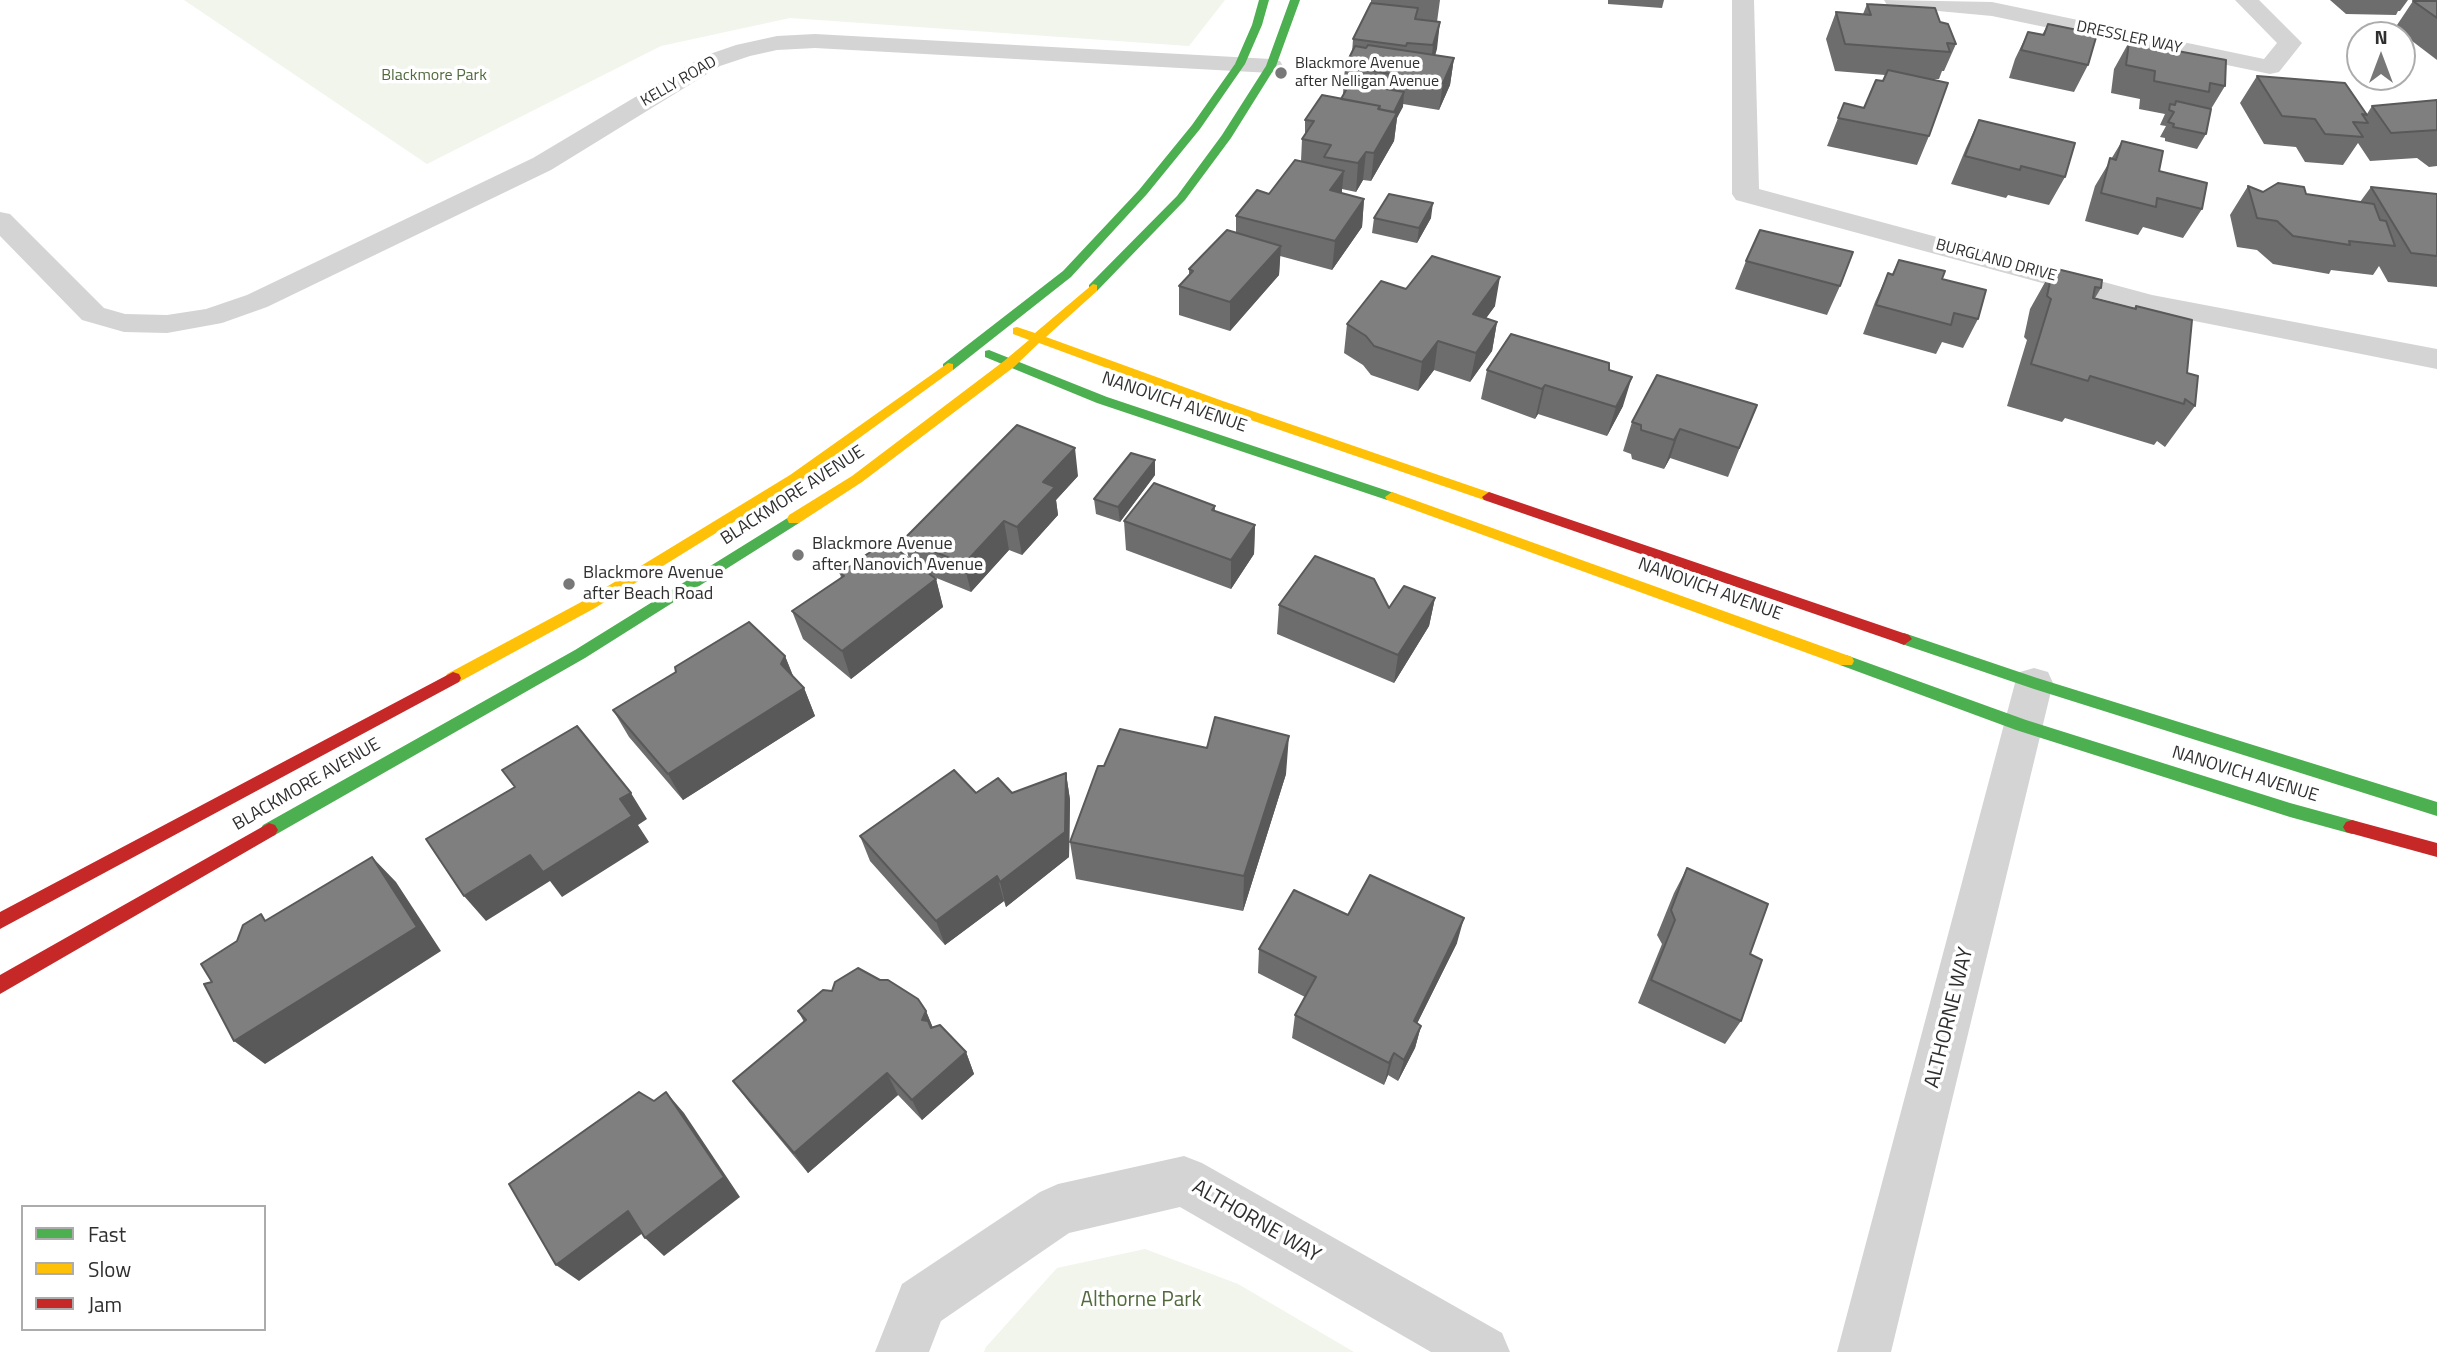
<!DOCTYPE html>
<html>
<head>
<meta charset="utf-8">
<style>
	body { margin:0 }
	#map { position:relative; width:2437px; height:1352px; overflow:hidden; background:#fff; font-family:"Titillium Web",sans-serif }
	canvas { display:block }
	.legend { position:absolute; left:21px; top:1205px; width:245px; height:126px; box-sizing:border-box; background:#fff; border:2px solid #acacac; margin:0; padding:9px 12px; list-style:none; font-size:21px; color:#2f2f2f }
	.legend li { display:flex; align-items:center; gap:14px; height:35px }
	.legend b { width:35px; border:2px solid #acacac }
	.north { position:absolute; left:2346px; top:21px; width:70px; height:70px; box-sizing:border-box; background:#fff; border:2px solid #acacac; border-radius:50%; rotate:0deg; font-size:19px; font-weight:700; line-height:28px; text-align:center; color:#2f2f2f }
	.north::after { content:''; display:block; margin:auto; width:24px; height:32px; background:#787878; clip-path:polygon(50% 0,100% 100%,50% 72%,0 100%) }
</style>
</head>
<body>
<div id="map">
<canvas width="2437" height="1352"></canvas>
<ul class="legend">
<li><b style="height:9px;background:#4caf50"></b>Fast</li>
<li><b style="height:9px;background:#ffc107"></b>Slow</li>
<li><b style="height:9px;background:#c62828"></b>Jam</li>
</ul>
<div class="north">N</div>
</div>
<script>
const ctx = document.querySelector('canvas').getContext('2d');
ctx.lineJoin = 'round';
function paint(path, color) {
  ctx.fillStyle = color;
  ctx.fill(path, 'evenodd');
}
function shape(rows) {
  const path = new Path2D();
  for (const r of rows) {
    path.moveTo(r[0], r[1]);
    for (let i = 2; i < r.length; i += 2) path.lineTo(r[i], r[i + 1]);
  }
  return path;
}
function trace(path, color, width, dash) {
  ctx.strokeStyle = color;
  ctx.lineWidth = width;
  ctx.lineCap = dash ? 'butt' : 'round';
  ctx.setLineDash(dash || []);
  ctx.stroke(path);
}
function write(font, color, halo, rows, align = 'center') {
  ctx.font = font + ' "Titillium Web",sans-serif';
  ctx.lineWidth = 7;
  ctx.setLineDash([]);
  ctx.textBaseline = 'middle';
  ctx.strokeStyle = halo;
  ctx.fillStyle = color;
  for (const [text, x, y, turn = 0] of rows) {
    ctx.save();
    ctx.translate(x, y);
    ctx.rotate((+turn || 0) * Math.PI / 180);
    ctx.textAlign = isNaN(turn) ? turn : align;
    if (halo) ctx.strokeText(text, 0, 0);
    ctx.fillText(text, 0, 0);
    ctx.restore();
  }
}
const green = shape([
	[184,0,1225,0,1189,46,790,18,661,46,427,164],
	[1145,1249,1238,1284,1354,1352,984,1352,986,1347,1057,1268]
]);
const street = shape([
	[1732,0,1754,0,1759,189,2152,295,2437,349,2437,369,2149,312,1736,200,1732,194,1732,0],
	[1884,0,1992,2,2264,59,2277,43,2235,0,2259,0,2302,43,2279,72,2270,74,1992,16,1895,7,1887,5,1884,0],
	[815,34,1271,59,1280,61,1283,66,1280,71,1271,73,815,48,777,50,750,56,720,66,551,170,267,307,222,323,167,333,124,332,82,320,0,236,0,212,10,214,104,308,125,314,167,315,206,309,247,295,533,158,704,56,736,45,777,36,815,34],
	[2034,668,2048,672,2053,683,1891,1352,1837,1352,2015,683,2020,672,2034,668],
	[1184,1156,1202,1163,1502,1333,1510,1352,1431,1352,1180,1207,1069,1233,941,1321,929,1352,875,1352,902,1284,1040,1192,1058,1184,1184,1156]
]);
const fast = shape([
	[1259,0,1269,0,1262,25,1245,64,1200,129,1147,194,1071,277,953,370,943,370,943,364,1063,271,1139,190,1192,125,1235,64,1252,25,1259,0],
	[1290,0,1300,0,1276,66,1231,138,1185,200,1097,291,1089,291,1089,285,1177,196,1222,135,1266,66,1290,0],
	[989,350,1107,397,1397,494,1399,497,1397,500,1387,500,1097,403,985,357,985,351,989,350],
	[794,514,799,515,801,519,799,523,585,658,275,835,269,837,263,835,260,830,263,825,575,650,794,514],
	[1904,633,2037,678,2437,802,2437,816,2034,689,1899,643,1896,639,1904,633],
	[1846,655,2026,720,2290,803,2352,820,2358,822,2361,827,2358,832,2352,834,2290,817,2016,730,1840,665,1838,661,1840,657,1846,655]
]);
const slow = shape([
	[1093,284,1097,285,1097,291,1046,337,1220,400,1494,494,1496,497,1494,500,1484,500,1210,406,1039,343,1014,367,862,482,799,523,789,523,787,519,789,515,852,476,1004,361,1029,340,1013,334,1013,328,1017,327,1035,333,1093,284],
	[948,363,953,364,953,370,800,481,595,608,459,682,447,682,445,678,447,674,585,600,790,475,948,363],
	[1392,492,1852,657,1854,661,1852,665,1840,665,1387,500,1385,497,1392,492]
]);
const jam = shape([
	[1489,492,1909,635,1912,639,1904,645,1899,643,1484,500,1482,497,1489,492],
	[453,672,459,674,461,678,459,682,0,929,0,912,453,672],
	[2352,820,2437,843,2437,857,2346,832,2343,827,2346,822,2352,820],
	[269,823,275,825,278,830,275,835,0,994,0,975,269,823]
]);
const wall = shape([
	[1371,0,1440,0,1437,22,1440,22,1435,55,1454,58,1450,85,1439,110,1403,104,1397,118,1394,141,1371,181,1363,180,1356,192,1342,189,1342,193,1364,199,1362,227,1332,270,1280,256,1279,275,1230,331,1179,315,1179,286,1189,275,1189,269,1236,233,1236,216,1269,194,1301,161,1302,139,1305,135,1305,120,1341,99,1344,94,1343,94,1345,66,1352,53,1353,39,1371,4],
	[1608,0,1664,0,1662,8,1608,4],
	[2330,0,2408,0,2400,11,2398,11,2396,15,2346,14],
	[2413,1,2437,1,2437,60,2395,28],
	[1867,4,1940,22,1956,44,1944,71,1942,71,1939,79,1929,79,1929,136,1917,165,1827,146,1844,103,1864,108,1883,81,1885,75,1835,71,1826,39,1836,12,1863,14],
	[2048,24,2088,65,2074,92,2009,78,2015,59,2028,32,2042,35],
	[2129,42,2225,86,2211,109,2206,134,2197,149,2165,141,2165,138,2160,137,2166,126,2160,125,2165,114,2139,109,2140,99,2111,93,2114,69],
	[2257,76,2367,114,2372,106,2437,100,2437,166,2429,167,2417,158,2370,161,2358,143,2343,165,2305,162,2296,147,2264,144,2240,103],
	[1979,120,2065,177,2049,205,2008,195,2006,198,1951,184,1966,148],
	[2122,141,2159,171,2202,209,2183,238,2143,227,2138,235,2085,221,2095,186],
	[2248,186,2263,192,2306,194,2360,202,2371,187,2437,194,2437,287,2388,282,2379,266,2373,275,2331,270,2329,274,2273,264,2257,250,2237,247,2230,215],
	[1374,218,1431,218,1417,243,1372,233],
	[1899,260,1942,279,1978,319,1963,348,1942,342,1936,354,1863,334,1875,302,1888,273,1892,274],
	[1746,261,1840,286,1827,315,1735,289],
	[2053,268,2101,288,2095,298,2134,308,2136,306,2187,373,2195,406,2165,447,2157,441,2154,445,2065,418,2062,422,2007,406,2027,340,2024,337,2030,309],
	[1406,289,1495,306,1486,318,1497,322,1492,351,1470,382,1434,370,1418,391,1371,375,1363,365,1344,353,1347,324],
	[1487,370,1609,370,1623,406,1607,436,1538,414,1535,419,1481,399],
	[1757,405,1728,477,1670,458,1664,469,1632,459,1631,454,1623,451,1632,422],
	[1155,475,1120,522,1096,514,1094,499],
	[1078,476,1056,500,1058,515,1022,555,1009,550,971,592,934,577,936,579,943,607,851,679,803,639,792,611,841,578,840,573,909,559,904,539],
	[1215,506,1215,511,1255,525,1254,554,1231,589,1126,550,1124,521],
	[1435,598,1429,626,1394,683,1277,634,1279,605,1389,608],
	[785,656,794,678,804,688,815,716,683,800,629,737,613,710],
	[1066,773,1070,800,1069,857,1006,907,1004,901,945,945,870,861,860,836,976,793,1012,793],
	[1286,774,1243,911,1076,879,1070,842],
	[1687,868,1750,954,1741,1021,1725,1044,1638,1003,1662,944,1657,935,1674,893],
	[1348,915,1457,943,1417,1023,1421,1026,1415,1048,1398,1081,1388,1075,1384,1085,1292,1038,1295,1015,1305,997,1258,973,1259,949],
	[880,980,926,1011,933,1028,966,1052,974,1074,922,1120,898,1095,808,1173,749,1102,733,1081,804,1022,798,1011,832,991]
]);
const shadedWall = shape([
	[1440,22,1437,49,1430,73,1433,45],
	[1454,58,1450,85,1439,110,1443,83],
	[1404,92,1403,107,1397,118,1394,141,1371,181,1374,153],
	[1366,152,1363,180,1356,192,1358,163],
	[1344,171,1341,199,1330,190],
	[1364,199,1362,227,1332,270,1335,241],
	[1433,203,1431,218,1417,243,1419,228],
	[1281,246,1279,275,1230,331,1230,302],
	[1500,277,1495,306,1468,343,1473,314],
	[1497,322,1492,351,1470,382,1476,353],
	[1438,341,1434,370,1418,391,1422,362],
	[1632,377,1623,406,1607,436,1616,407],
	[1545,385,1538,414,1535,419,1542,389],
	[1680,429,1670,458,1664,469,1674,440],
	[1075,448,1078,476,1056,500,1058,515,1022,555,1017,527,1043,482],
	[1155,460,1155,475,1120,522,1118,507],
	[1004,521,1009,550,971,592,964,564],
	[1255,525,1254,554,1231,589,1231,560],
	[936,579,943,607,851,679,842,651],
	[1435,598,1429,626,1394,683,1398,655],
	[785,656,796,684,781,664],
	[804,688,815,716,683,800,668,774],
	[1289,736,1286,774,1243,911,1244,876],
	[1066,773,1070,800,1069,857,1006,907,1000,882],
	[631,793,647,819,638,825,649,842,562,897,550,881,486,921,464,896],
	[372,857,396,882,441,951,265,1064,234,1041],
	[997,876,1004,901,945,945,936,921],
	[1464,918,1457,943,1407,1044,1414,1021],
	[926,1011,935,1033,922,1020],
	[1421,1026,1415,1048,1398,1081,1404,1060],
	[966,1052,974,1074,922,1120,912,1100],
	[1394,1053,1388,1075,1384,1085,1389,1063],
	[887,1073,898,1095,808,1173,794,1153],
	[666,1092,684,1113,740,1197,664,1256,645,1238],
	[628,1211,648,1229,579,1281,556,1265]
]);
const building = shape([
	[2413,1,2437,1,2437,18,2413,1],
	[1371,3,1418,8,1415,19,1440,22,1433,45,1407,43,1406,46,1353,39,1371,3],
	[1867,4,1935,8,1940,22,1948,24,1956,44,1947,43,1950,52,1845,44,1836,12,1871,15,1867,4],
	[2048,24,2097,34,2088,65,2021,50,2028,32,2044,35,2048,24],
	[2129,42,2226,60,2225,86,2210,83,2209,92,2154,81,2155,71,2126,65,2129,42],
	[1368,45,1454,58,1443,83,1345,66,1355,46,1366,48,1368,45],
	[1888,70,1948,83,1929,136,1838,118,1844,103,1864,108,1876,80,1883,81,1888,70],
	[2257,76,2345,83,2367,115,2362,114,2368,123,2353,122,2363,137,2325,134,2315,119,2282,116,2257,76],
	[1350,83,1404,92,1394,112,1379,109,1380,106,1341,99,1350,83],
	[1322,95,1380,106,1378,109,1397,113,1374,153,1366,152,1358,163,1324,157,1331,145,1302,139,1314,121,1305,120,1322,95],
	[2437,100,2437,130,2391,133,2372,106,2437,100],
	[2176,101,2211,109,2206,134,2173,127,2174,124,2168,122,2174,112,2169,110,2170,104,2175,105,2176,101],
	[1979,120,2075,143,2065,177,2021,166,2020,170,1965,156,1979,120],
	[2122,141,2163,151,2159,171,2207,183,2202,209,2157,198,2156,207,2101,193,2110,158,2116,160,2122,141],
	[1295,160,1344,171,1330,190,1364,199,1335,241,1236,216,1257,190,1269,194,1295,160],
	[2278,183,2304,187,2306,194,2374,204,2380,220,2386,221,2395,246,2349,241,2350,245,2293,236,2277,221,2257,218,2248,186,2263,192,2278,183],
	[2371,187,2437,194,2437,256,2411,253,2371,187],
	[1389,194,1433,203,1419,228,1374,218,1389,194],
	[1227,230,1281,246,1230,302,1179,286,1193,271,1189,269,1227,230],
	[1760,230,1853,252,1840,286,1746,261,1760,230],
	[1432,256,1500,277,1473,314,1497,322,1476,353,1438,341,1422,362,1374,346,1366,336,1347,324,1381,281,1406,289,1432,256],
	[1899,260,1945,271,1942,279,1986,290,1978,319,1954,313,1951,325,1876,305,1888,273,1893,275,1899,260],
	[2053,268,2102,280,2101,288,2095,287,2093,298,2136,309,2136,306,2192,320,2187,373,2198,376,2195,406,2185,399,2184,404,2090,376,2088,381,2031,364,2051,299,2047,296,2053,268],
	[1511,334,1609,363,1609,370,1632,377,1616,407,1545,385,1542,389,1487,370,1511,334],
	[1657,375,1757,405,1739,448,1680,429,1674,440,1641,430,1641,425,1632,422,1657,375],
	[1017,425,1075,448,1043,482,1055,487,1017,527,1004,521,964,564,904,539,1017,425],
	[1131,453,1155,460,1118,507,1094,499,1131,453],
	[1154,483,1215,506,1212,510,1255,525,1231,560,1124,521,1154,483],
	[886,541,936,579,842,651,792,611,844,576,840,573,886,541],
	[1315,556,1374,579,1389,608,1404,586,1435,598,1398,655,1279,605,1315,556],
	[749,622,785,656,781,664,804,688,668,774,613,710,676,672,675,667,749,622],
	[1215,717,1289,736,1244,876,1070,842,1098,766,1104,766,1120,729,1207,748,1215,717],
	[577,726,631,793,620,799,632,816,543,872,530,855,464,896,426,839,515,787,502,770,577,726],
	[954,770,976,793,998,778,1012,793,1066,773,1065,832,1000,882,997,876,936,921,860,836,954,770],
	[372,857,417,927,234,1041,204,984,212,982,201,964,237,941,243,925,261,914,265,921,372,857],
	[1687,868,1768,904,1750,954,1762,960,1741,1021,1651,980,1675,920,1671,910,1687,868],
	[1370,875,1464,918,1414,1021,1421,1026,1404,1060,1394,1053,1389,1063,1295,1015,1316,977,1259,949,1294,890,1348,915,1370,875],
	[858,968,880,980,888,980,918,999,926,1011,922,1020,928,1021,931,1028,940,1025,966,1052,912,1100,887,1073,794,1153,733,1081,806,1020,798,1011,823,990,832,991,835,982,858,968],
	[639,1092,654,1101,666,1092,724,1177,645,1238,628,1211,556,1265,509,1184,639,1092]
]);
const markers = [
	[1281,73,7,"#787878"],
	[798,555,7,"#787878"],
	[569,584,7,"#787878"]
];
const farStreetnames = [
	["DRESSLER WAY",2129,38,12],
	["KELLY ROAD",679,82,-30],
	["BURGLAND DRIVE",1996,261,15]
];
const farPoinames = [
	["Blackmore Avenue",1295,64],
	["after Nelligan Avenue",1295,82]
];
const farParknames = [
	["Blackmore Park",434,76]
];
const streetNames = [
	["NANOVICH AVENUE",1174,403,19],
	["BLACKMORE AVENUE",793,496,-33],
	["NANOVICH AVENUE",1710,590,20],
	["NANOVICH AVENUE",2245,775,17],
	["BLACKMORE AVENUE",307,785,-30]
];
const poiNames = [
	["Blackmore Avenue",812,545],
	["after Nanovich Avenue",812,566],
	["Blackmore Avenue",583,574],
	["after Beach Road",583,595]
];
const nearStreetnames = [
	["ALTHORNE WAY",1950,1018,-76],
	["ALTHORNE WAY",1256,1222,30]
];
const nearParknames = [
	["Althorne Park",1141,1301]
];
paint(green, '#f1f5ec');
paint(street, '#d4d4d4');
paint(fast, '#4caf50');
paint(slow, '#ffc107');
paint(jam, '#c62828');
paint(wall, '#6d6d6d');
paint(shadedWall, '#595959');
paint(building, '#7f7f7f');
trace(building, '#595959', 2);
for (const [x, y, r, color] of markers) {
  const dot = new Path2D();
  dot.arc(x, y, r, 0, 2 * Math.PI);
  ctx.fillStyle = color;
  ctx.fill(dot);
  trace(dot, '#fff', 2.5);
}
write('16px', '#2f2f2f', '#fff', farStreetnames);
write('16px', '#2f2f2f', '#fff', farPoinames, 'left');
write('16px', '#526a3d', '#fff', farParknames);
write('18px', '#2f2f2f', '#fff', streetNames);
write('18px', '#2f2f2f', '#fff', poiNames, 'left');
write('21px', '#2f2f2f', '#fff', nearStreetnames);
write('21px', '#526a3d', '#fff', nearParknames);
</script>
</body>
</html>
